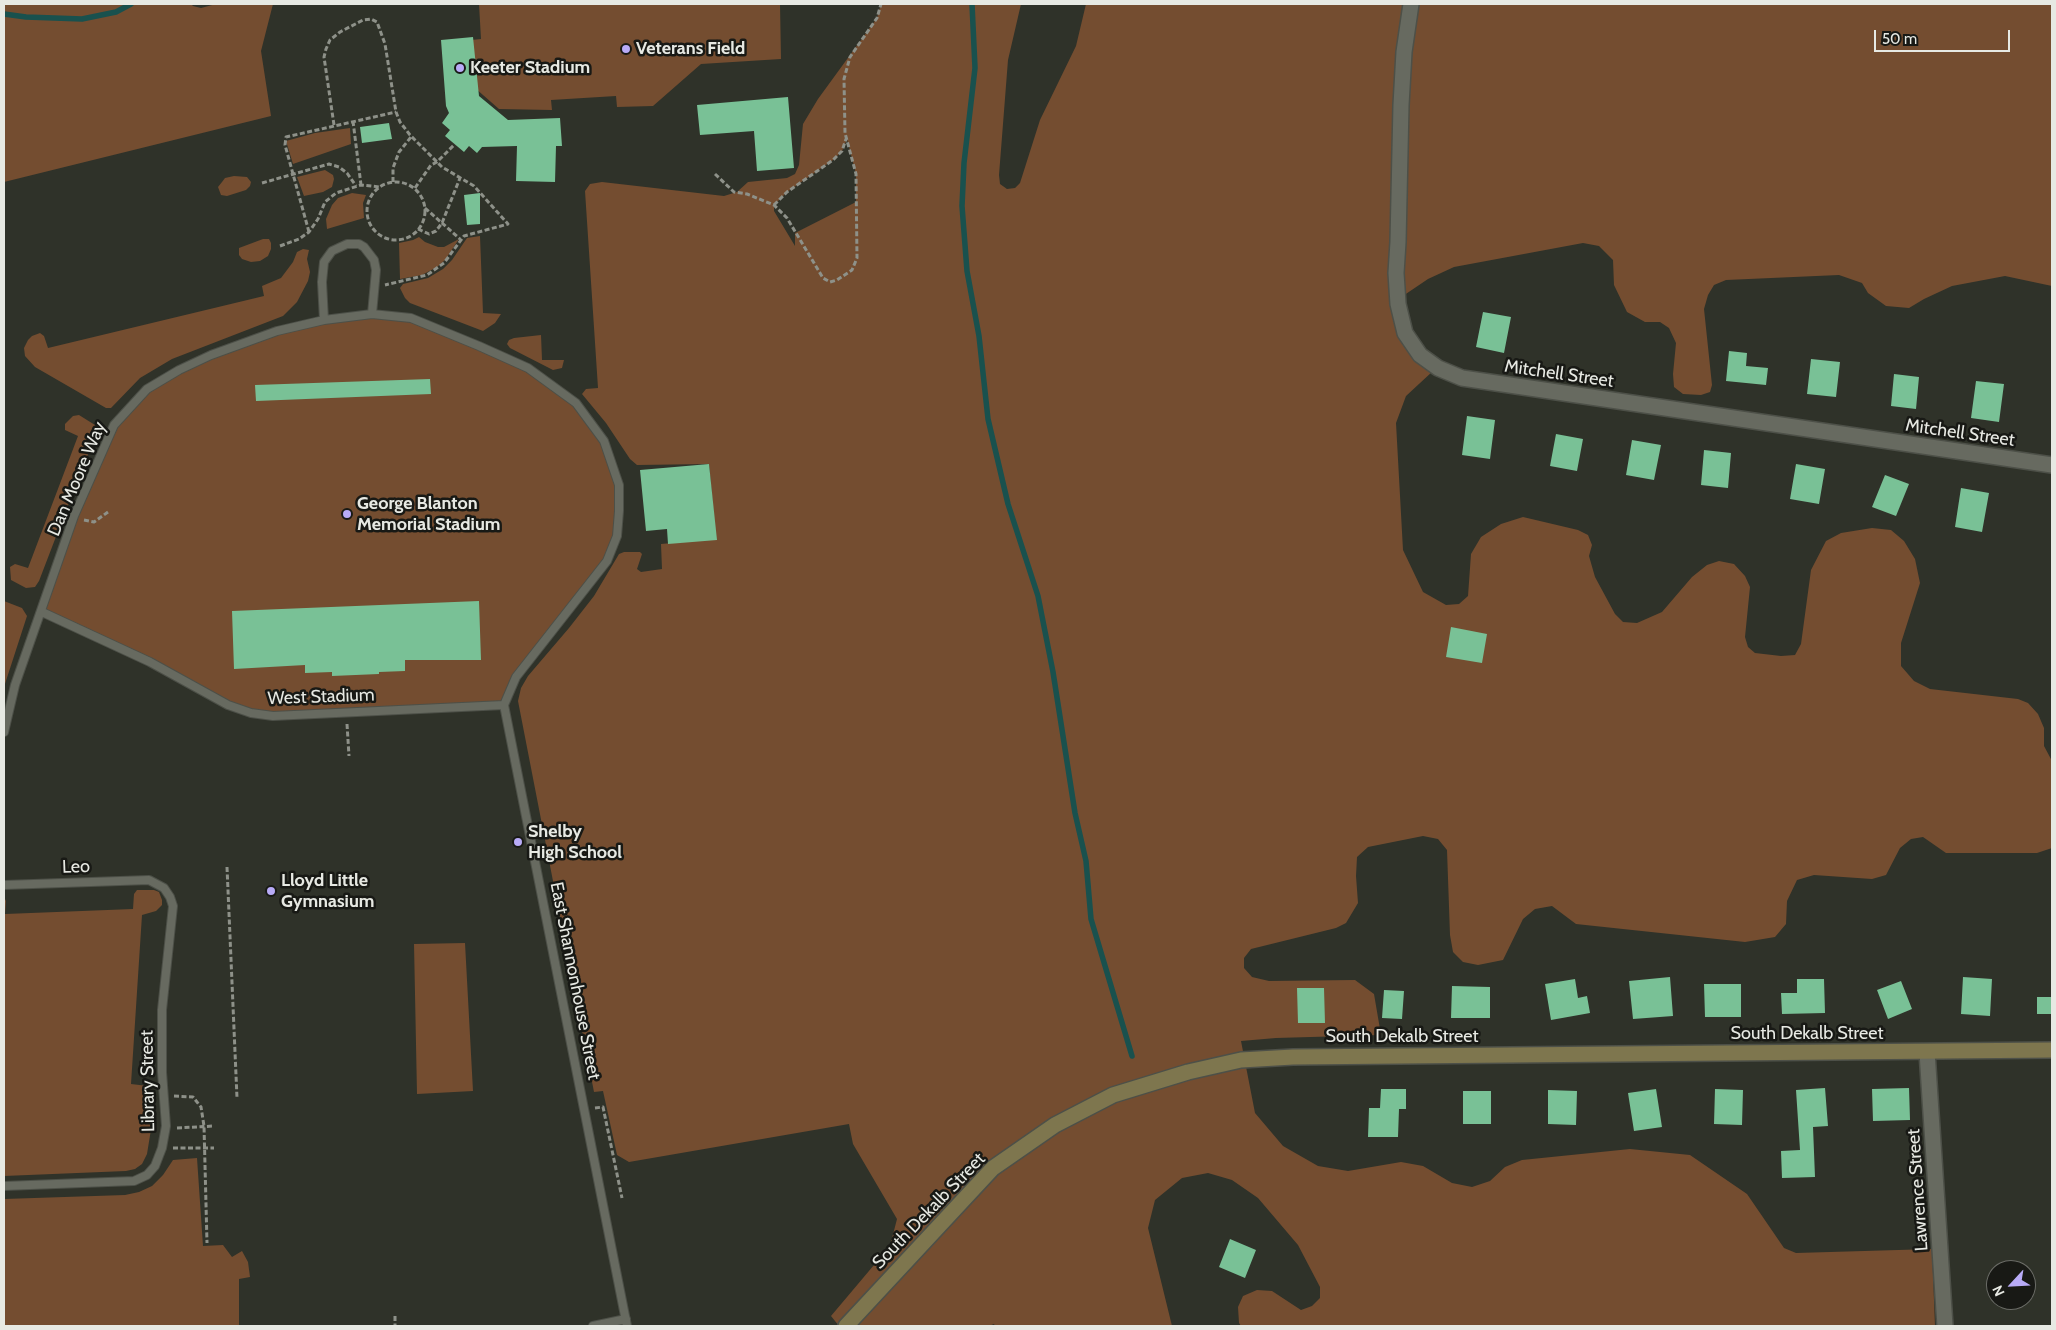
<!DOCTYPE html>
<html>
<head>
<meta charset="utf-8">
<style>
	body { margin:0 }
	#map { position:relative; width:2056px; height:1330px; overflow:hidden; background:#2f3229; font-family:Cabin,sans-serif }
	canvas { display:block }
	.frame { position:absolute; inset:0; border:5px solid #e7e9e3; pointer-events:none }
	.north { position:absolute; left:1986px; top:1260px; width:50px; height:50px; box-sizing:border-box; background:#181915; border:1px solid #6b6c67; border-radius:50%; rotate:245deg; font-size:14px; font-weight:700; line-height:20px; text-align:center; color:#e7e9e3 }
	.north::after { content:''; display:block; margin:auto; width:18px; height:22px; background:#b8abf7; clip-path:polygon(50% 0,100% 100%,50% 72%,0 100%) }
	.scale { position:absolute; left:1874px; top:30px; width:136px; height:22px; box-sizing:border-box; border:2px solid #e7e9e3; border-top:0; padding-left:6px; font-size:15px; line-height:18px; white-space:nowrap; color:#e7e9e3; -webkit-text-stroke:4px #181915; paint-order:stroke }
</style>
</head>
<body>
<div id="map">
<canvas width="2056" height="1330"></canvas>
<div class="frame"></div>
<div class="north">N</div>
<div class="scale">50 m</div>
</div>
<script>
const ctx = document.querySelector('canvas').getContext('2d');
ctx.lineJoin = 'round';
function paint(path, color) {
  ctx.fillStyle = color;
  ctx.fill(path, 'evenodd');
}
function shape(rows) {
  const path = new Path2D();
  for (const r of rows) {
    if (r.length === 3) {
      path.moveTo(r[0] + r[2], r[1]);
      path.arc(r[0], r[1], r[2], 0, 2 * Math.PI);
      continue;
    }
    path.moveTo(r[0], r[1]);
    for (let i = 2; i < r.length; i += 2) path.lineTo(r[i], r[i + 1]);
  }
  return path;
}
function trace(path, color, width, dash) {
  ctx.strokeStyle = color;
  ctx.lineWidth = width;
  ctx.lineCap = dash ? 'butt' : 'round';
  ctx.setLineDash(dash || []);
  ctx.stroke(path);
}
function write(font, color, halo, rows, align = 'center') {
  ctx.font = font + ' Cabin,sans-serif';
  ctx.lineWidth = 5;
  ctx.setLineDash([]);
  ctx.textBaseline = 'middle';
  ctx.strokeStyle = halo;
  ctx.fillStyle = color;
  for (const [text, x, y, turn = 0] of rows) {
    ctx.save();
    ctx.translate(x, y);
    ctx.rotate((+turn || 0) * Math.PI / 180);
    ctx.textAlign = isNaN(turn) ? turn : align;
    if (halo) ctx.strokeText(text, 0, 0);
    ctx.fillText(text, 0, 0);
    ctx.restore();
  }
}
const green = shape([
	[4,4,191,4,193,6,201,8,216,4,273,4,261,51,271,116,4,182],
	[479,4,780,4,781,59,701,64,653,106,617,107,616,96,551,100,552,110,499,109,475,88,471,40,481,39],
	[881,4,1021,4,1008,60,999,175,1000,184,1007,189,1015,188,1020,183,1040,120,1076,46,1086,4,2052,4,2052,286,2005,276,1952,286,1924,299,1909,308,1886,306,1868,293,1862,283,1839,275,1726,280,1714,285,1708,295,1704,309,1712,385,1710,392,1701,395,1683,394,1674,387,1673,374,1676,343,1669,328,1660,322,1645,322,1627,312,1614,285,1613,260,1599,246,1583,243,1454,267,1428,279,1394,302,1433,371,1406,396,1396,423,1403,550,1423,592,1446,605,1459,604,1468,596,1471,554,1481,537,1501,524,1523,517,1578,530,1588,535,1592,545,1589,556,1595,577,1615,614,1623,622,1637,623,1662,612,1692,577,1707,565,1719,561,1734,564,1745,576,1750,587,1745,637,1748,647,1755,653,1781,656,1795,655,1801,644,1811,570,1826,541,1841,533,1872,528,1891,530,1904,541,1915,559,1920,583,1901,643,1901,666,1914,681,1930,689,2018,699,2028,703,2038,714,2044,728,2044,746,2052,761,2052,848,2037,853,1946,853,1923,837,1911,839,1900,848,1886,875,1872,879,1814,875,1797,880,1787,901,1786,924,1775,937,1745,942,1576,924,1552,906,1535,909,1523,919,1503,960,1478,965,1463,962,1453,952,1450,935,1447,850,1438,839,1423,836,1368,847,1357,857,1356,876,1358,903,1346,923,1336,928,1251,949,1244,958,1244,968,1252,977,1269,981,1355,980,1374,994,1381,1035,1276,1038,1241,1041,1255,1113,1283,1146,1318,1166,1348,1171,1401,1162,1423,1166,1452,1183,1472,1187,1490,1181,1505,1167,1522,1160,1630,1149,1690,1155,1747,1194,1784,1248,1796,1253,1932,1249,1935,1326,1241,1326,1239,1323,1238,1307,1243,1296,1257,1290,1272,1291,1301,1310,1312,1306,1320,1298,1320,1287,1298,1245,1258,1198,1232,1180,1208,1173,1182,1178,1155,1200,1148,1228,1172,1326,995,1326,994,1324,989,1326,839,1326,831,1316,890,1246,897,1219,853,1144,849,1124,629,1162,617,1155,603,1091,594,1092,518,701,521,688,528,676,569,628,594,596,619,554,624,552,640,552,642,554,637,569,641,572,662,569,661,544,716,539,709,464,637,465,630,459,606,423,582,394,586,389,598,388,585,191,590,184,602,182,724,196,737,192,748,182,787,178,795,174,799,165,803,124,818,99,877,18],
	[847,139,856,174,856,202,795,233,795,246,774,211,774,205,787,192,833,160,842,151],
	[350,128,351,144,293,164,286,141,315,133],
	[325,170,333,175,334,179,332,187,323,192,304,196,297,177],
	[234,176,247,177,251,182,250,186,246,190,227,196,221,195,218,187,222,182,225,178],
	[352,193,366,195,363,203,364,218,327,229,326,219,332,205,338,198],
	[480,236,483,313,501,314,495,323,483,331,410,303,405,298,400,288,403,284,428,278,443,269,452,260,467,238],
	[419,237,425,242,438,247,444,247,459,239,445,260,437,267,422,275,400,279,399,243,413,240],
	[263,239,269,239,271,243,271,249,268,256,260,261,251,262,242,259,239,255,239,248],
	[303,249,309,250,307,259,310,272,308,281,297,302,283,316,172,359,140,378,111,408,106,408,35,367,25,356,24,348,28,340,32,336,40,333,44,336,48,348,264,296,262,286,281,278,293,262,297,252],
	[372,314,411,318,528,368,576,403,604,441,619,485,619,511,607,561,516,677,504,705,251,713,42,612,74,516,114,425,147,389,179,370,277,331],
	[541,335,542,360,564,360,562,368,553,370,510,348,507,344,509,340,514,338],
	[79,415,95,425,99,431,85,461,39,581,35,587,26,588,11,580,10,567,15,564,28,568,78,436,65,430,65,424,73,416],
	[4,601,22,608,27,616,4,687],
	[137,890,154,890,159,892,162,900,162,905,156,911,142,915,131,1084,148,1086,151,1095,153,1117,147,1154,142,1164,135,1169,126,1171,4,1176,4,897,6,901,5,914,133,909,134,894],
	[465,943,473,1091,417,1094,414,944],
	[197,1158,203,1246,223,1245,232,1257,242,1251,248,1262,250,1277,239,1279,239,1326,4,1326,4,1199,125,1195,139,1192,152,1186,163,1175,173,1160]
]);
const stream = shape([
	[972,4,975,68,964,163,962,206,967,271,979,336,988,419,1008,504,1038,596,1053,672,1075,813,1086,861,1091,919,1132,1056],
	[4,14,26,17,82,19,116,12,131,4]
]);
const building = shape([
	[473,37,479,96,508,120,560,118,562,146,556,146,555,182,516,181,517,146,482,147,477,153,469,146,464,152,445,136,450,130,442,123,449,113,446,106,441,40],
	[788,97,794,168,757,171,754,131,700,135,697,105],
	[389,123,392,139,362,143,360,127],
	[480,193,480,224,467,225,464,195],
	[1483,312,1511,317,1504,353,1476,347],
	[1729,351,1747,353,1746,366,1768,368,1766,385,1726,381],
	[1811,359,1840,362,1836,397,1807,394],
	[1894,374,1919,377,1916,409,1891,406],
	[430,379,431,394,256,401,255,385],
	[1976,381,2004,384,1999,422,1971,418],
	[1467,416,1495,420,1490,459,1462,455],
	[1556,434,1583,439,1577,471,1550,466],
	[1632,440,1661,445,1654,480,1626,475],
	[1704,450,1731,453,1728,488,1701,485],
	[709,464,717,540,668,544,667,529,646,531,640,470],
	[1796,464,1825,469,1819,504,1790,499],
	[1885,475,1909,484,1896,516,1872,507],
	[1961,488,1989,493,1982,532,1955,527],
	[479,601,481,660,405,660,405,671,379,672,379,674,332,676,332,672,305,673,305,665,234,669,232,611],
	[1451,627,1487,634,1482,663,1446,657],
	[1670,977,1673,1016,1633,1019,1629,981],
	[1963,977,1992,979,1990,1016,1961,1014],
	[1575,979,1578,998,1587,996,1590,1013,1551,1020,1545,984],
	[1797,979,1824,979,1825,1013,1782,1014,1781,993,1797,993],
	[1901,981,1912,1009,1888,1019,1877,990],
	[1704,984,1741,984,1741,1017,1705,1017],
	[1452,986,1490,987,1490,1018,1451,1018],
	[1297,988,1324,988,1325,1023,1298,1023],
	[1384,990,1404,991,1402,1019,1382,1018],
	[2037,997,2052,997,2052,1014,2037,1014],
	[1825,1088,1828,1126,1813,1127,1815,1177,1782,1178,1781,1151,1800,1150,1796,1090],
	[1909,1088,1910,1120,1873,1121,1872,1089],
	[1381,1089,1406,1089,1406,1109,1399,1109,1398,1137,1368,1137,1369,1108,1380,1108],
	[1656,1089,1662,1127,1634,1131,1628,1093],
	[1715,1089,1743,1090,1742,1125,1714,1124],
	[1548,1090,1577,1091,1576,1125,1548,1124],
	[1463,1091,1491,1091,1491,1124,1463,1124],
	[1230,1239,1256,1250,1245,1278,1219,1267]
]);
const path = shape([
	[353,121,361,185],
	[334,125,324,57,326,49,330,40,340,32,363,20,371,19,377,22,385,44,396,112,400,122,410,135,442,167,474,186,508,224,464,236,444,263,427,275,385,285],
	[715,174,734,192,747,194,774,205,787,218,823,278,830,282,837,280,852,270,857,258,856,174,845,133,844,79,850,57,877,18,881,4],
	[393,182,393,168,399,152,411,137],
	[396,211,29],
	[262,183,329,164,339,167,347,173,356,186],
	[415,188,431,165,437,162,455,144],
	[774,205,787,192,833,160,842,151,846,139],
	[425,208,460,239],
	[418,229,429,234,436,231,442,223,460,178],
	[309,232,285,145,286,137,396,112],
	[280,246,299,239,309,232,318,219,325,202,336,193,361,185,380,187],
	[84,520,94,522,108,512],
	[347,724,349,756],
	[227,867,237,1098],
	[174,1096,193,1097,201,1107,204,1126,207,1243],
	[595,1108,603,1107,622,1198],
	[177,1128,214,1126],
	[173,1148,214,1148],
	[395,1316,395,1326]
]);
const service = shape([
	[324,320,322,282,324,262,332,251,347,244,359,244,364,247,374,260,376,270,372,314],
	[42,612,150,662,228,705,251,713,273,716,504,705],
	[4,732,15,685,74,516,114,425,147,389,179,370,211,355,277,331,324,320,372,314,411,318,479,346,528,368,576,403,604,441,619,485,619,511,617,536,607,561,516,677,504,705,627,1326],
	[4,885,149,880,164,888,170,897,173,906,162,1010,162,1072,166,1126,162,1148,155,1166,147,1175,134,1181,4,1186],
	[593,1326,626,1319]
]);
const minor = shape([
	[1411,4,1404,52,1401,105,1398,242,1396,273,1398,304,1405,333,1420,355,1438,368,1462,378,2052,465],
	[1927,1052,1945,1326]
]);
const secondary = shape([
	[846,1326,993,1168,1055,1125,1113,1095,1188,1072,1241,1060,1293,1057,2052,1050]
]);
const markers = [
	[626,49,5,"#b8abf7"],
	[460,68,5,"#b8abf7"],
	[347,514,5,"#b8abf7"],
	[518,842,5,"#b8abf7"],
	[271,891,5,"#b8abf7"]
];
const poiNames = [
	["Veterans Field",636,49],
	["Keeter Stadium",470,68],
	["George Blanton",357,504],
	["Memorial Stadium",357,525],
	["Shelby",528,832],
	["High School",528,853],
	["Lloyd Little",281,881],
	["Gymnasium",281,902]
];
const streetNames = [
	["Mitchell Street",1559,374,8],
	["Mitchell Street",1960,433,8],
	["Dan Moore Way",77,479,-67],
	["West Stadium",321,697,-2],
	["Leo",76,867,-2],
	["East Shannonhouse Street",575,981,79],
	["South Dekalb Street",1807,1034],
	["South Dekalb Street",1402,1037],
	["Library Street",148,1081,-91],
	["Lawrence Street",1918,1190,-94],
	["South Dekalb Street",929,1211,-46]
];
paint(green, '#744d30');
trace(stream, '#19514e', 5.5);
paint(building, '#79c196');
trace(service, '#4d5048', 10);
trace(minor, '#4d5048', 18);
trace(secondary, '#4d5048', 18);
trace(path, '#8e9189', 3, [5, 2.5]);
trace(service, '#676a60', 8);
trace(minor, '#676a60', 15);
trace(secondary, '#7e764e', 15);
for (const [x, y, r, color] of markers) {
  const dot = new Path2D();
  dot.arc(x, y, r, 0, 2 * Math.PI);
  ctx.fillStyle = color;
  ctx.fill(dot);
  trace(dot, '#181915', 2);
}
write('bold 18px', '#e7e9e3', '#181915', poiNames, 'left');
write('18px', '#e7e9e3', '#181915', streetNames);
</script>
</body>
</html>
